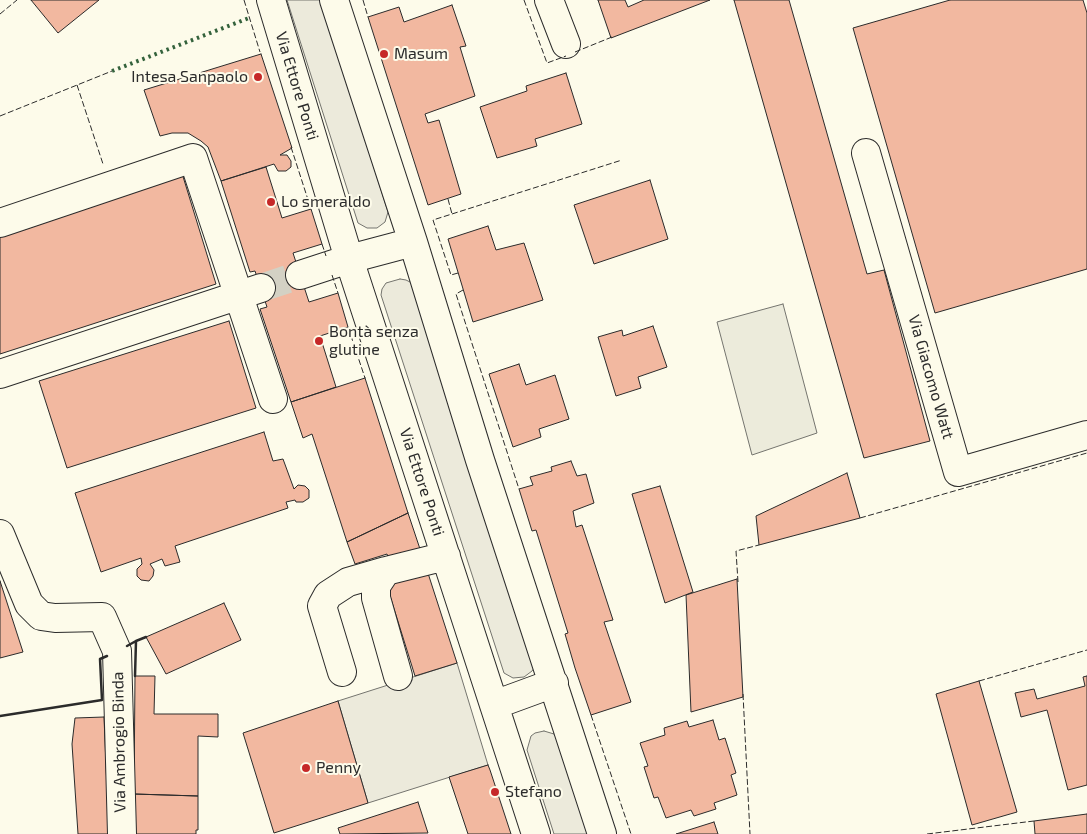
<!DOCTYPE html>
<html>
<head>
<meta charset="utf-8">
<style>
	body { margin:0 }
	canvas { display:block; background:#fdfbea }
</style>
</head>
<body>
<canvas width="1087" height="834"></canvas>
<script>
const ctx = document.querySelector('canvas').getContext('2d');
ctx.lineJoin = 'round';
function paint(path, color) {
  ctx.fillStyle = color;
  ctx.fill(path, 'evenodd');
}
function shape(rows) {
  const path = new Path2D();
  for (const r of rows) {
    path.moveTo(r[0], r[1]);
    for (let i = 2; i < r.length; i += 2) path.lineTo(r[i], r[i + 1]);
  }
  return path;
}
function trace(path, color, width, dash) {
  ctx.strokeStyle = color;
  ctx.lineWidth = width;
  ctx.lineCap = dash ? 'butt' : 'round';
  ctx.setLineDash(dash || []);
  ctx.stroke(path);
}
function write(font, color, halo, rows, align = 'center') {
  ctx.font = font + ' "Exo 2",sans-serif';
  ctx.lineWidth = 4;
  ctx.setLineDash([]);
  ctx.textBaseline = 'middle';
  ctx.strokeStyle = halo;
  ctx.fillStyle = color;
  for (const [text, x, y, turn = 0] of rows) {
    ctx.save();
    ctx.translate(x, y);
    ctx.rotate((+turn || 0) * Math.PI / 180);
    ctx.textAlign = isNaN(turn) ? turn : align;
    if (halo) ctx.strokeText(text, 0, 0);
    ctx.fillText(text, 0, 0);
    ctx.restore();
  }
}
const green = shape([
	[783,304,817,433,752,455,717,322,783,304]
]);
const parking = shape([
	[287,0,321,0,388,212,385,222,377,228,367,228,358,223,287,0],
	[400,279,406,280,412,283,535,667,532,671,524,677,513,678,504,673,381,295,382,289,386,283,400,279],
	[457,663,488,765,368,803,338,701,457,663],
	[544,731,554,734,558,739,588,834,554,834,527,750,531,736,535,733,544,731]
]);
const building = shape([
	[31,0,99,0,58,33,31,0],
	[598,0,625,0,628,7,644,0,710,0,611,38,598,0],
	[734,0,789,0,867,274,884,270,930,441,864,458,734,0],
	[950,0,1083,0,1087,13,1087,269,935,313,853,28,950,0],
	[452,5,466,46,460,47,475,96,425,114,428,123,439,120,461,194,428,205,368,17,399,7,404,22,452,5],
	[261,54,292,148,280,155,287,155,291,161,291,167,286,171,278,171,274,164,221,181,208,147,201,141,188,133,172,133,160,136,144,90,261,54],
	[566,73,582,124,535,139,537,146,497,158,480,107,527,91,526,86,566,73],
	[266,167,282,218,311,209,322,244,293,253,309,302,338,293,348,327,320,336,336,387,291,402,260,309,267,307,255,271,250,272,221,181,266,167],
	[181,170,216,284,0,354,0,229,181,170],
	[650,180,668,239,594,264,574,205,650,180],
	[488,226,496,250,524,243,543,300,473,322,448,239,488,226],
	[229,321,256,408,67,468,39,381,229,321],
	[653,326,667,367,638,377,641,388,616,396,598,337,622,330,623,336,653,326],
	[519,364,526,385,555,375,569,419,539,429,541,437,513,447,489,374,519,364],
	[365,378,408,513,347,542,312,434,303,438,291,402,365,378],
	[264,432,273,461,283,459,294,489,298,485,305,486,309,490,309,498,303,502,296,502,295,500,286,502,288,508,175,546,180,562,165,566,162,559,150,564,154,570,153,576,149,581,141,580,137,576,137,569,142,564,141,558,101,572,75,493,264,432],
	[571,461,577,476,586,474,594,503,573,511,576,527,582,525,613,620,604,622,631,702,591,715,575,668,565,634,568,633,536,530,532,531,519,489,533,485,530,477,552,471,551,467,571,461],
	[847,473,860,518,759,545,756,516,847,473],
	[660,486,693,592,665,603,632,494,660,486],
	[408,513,421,552,389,560,387,554,355,564,347,542,408,513],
	[426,567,457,663,415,676,386,583,426,567],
	[737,579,743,697,691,712,686,595,737,579],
	[0,581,23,652,0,658,0,581],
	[224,603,241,640,166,674,146,637,224,603],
	[135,676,155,676,154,714,218,714,218,737,198,736,198,796,134,794,135,676],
	[1087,676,1087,785,1068,790,1047,710,1021,717,1015,693,1034,689,1037,699,1085,686,1083,677,1087,676],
	[979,681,1017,812,972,825,936,694,979,681],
	[338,701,368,803,274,833,243,733,338,701],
	[104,717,109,834,78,834,72,744,75,718,104,717],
	[713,720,719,740,725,738,736,773,731,775,737,795,714,803,716,809,694,816,691,810,666,818,658,797,654,798,644,767,648,766,640,743,665,735,664,728,687,721,689,727,713,720],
	[488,765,490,770,511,834,468,834,449,777,488,765],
	[134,794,198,796,198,830,196,830,196,834,134,834,134,794],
	[418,802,428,833,340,834,338,828,418,802],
	[1087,814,1087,834,1035,834,1034,821,1087,814],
	[714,822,718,834,676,834,714,822]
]);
const minorTunnel = shape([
	[261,288,300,275]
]);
const minor = shape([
	[271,0,349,259,536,834],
	[334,0,413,242,480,460,602,834],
	[549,0,566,44],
	[866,153,958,472,1087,435],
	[0,223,193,158,273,399],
	[300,275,349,259,413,242],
	[0,374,261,288],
	[0,534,29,604,41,616,55,618,102,617,117,651,122,834],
	[342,672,322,606,328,595,348,582,386,571],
	[398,676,376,598,376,586,386,571,446,556],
	[494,705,554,683]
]);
const hedge = shape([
	[112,71,249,18]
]);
const fence = shape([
	[244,0,260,52],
	[363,0,368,17],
	[524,0,547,63,566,56],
	[0,14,17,0],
	[575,52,612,37],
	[77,85,103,164],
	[0,116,112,71],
	[291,147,311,209],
	[448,199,452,214],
	[322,244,326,256],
	[458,273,451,275,433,220,622,160],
	[332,275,338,293],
	[463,290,456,294,519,489],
	[348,327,365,378],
	[860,518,1087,453],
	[738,582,736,551,759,545],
	[979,681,1087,650],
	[743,694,750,834],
	[591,715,631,834],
	[927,834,1034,821]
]);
const wall = shape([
	[127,646,136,641],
	[135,676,136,641,146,637],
	[0,716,102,700,100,659,107,656]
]);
const markers = [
	[384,54,5,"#c62828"],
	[258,77,5,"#c62828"],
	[271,202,5,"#c62828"],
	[319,341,5,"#c62828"],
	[306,768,5,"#c62828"],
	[495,792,5,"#c62828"]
];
const poiNames = [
	["Masum",394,54],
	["Intesa Sanpaolo",248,77,"right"],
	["Lo smeraldo",281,202],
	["Bontà senza",329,332],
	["glutine",329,350],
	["Penny",316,768],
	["Stefano",505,792]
];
const streetNames = [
	["Via Ettore Ponti",297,86,73],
	["Via Giacomo Watt",931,377,74],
	["Via Ettore Ponti",422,482,72],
	["Via Ambrogio Binda",119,742,-91]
];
paint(green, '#ecebdb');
trace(green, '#74746e', 1);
paint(parking, '#eceadb');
trace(parking, '#74746e', 1);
paint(building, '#f2b8a0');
trace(building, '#2b2b2b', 1);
trace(minorTunnel, '#d3d1c4', 28, [28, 14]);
trace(minor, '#2b2b2b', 30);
trace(minor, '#fdfbea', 28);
trace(hedge, '#34623c', 4, [2.5, 4]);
trace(fence, '#2b2b2b', 1, [6, 2.5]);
trace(wall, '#2b2b2b', 2.5);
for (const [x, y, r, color] of markers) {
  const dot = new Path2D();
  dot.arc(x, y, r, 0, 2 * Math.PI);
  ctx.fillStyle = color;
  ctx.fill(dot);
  trace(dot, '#fdfbea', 2);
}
write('16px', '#2b2b2b', '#fdfbea', poiNames, 'left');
write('16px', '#2b2b2b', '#fdfbea', streetNames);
</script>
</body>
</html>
